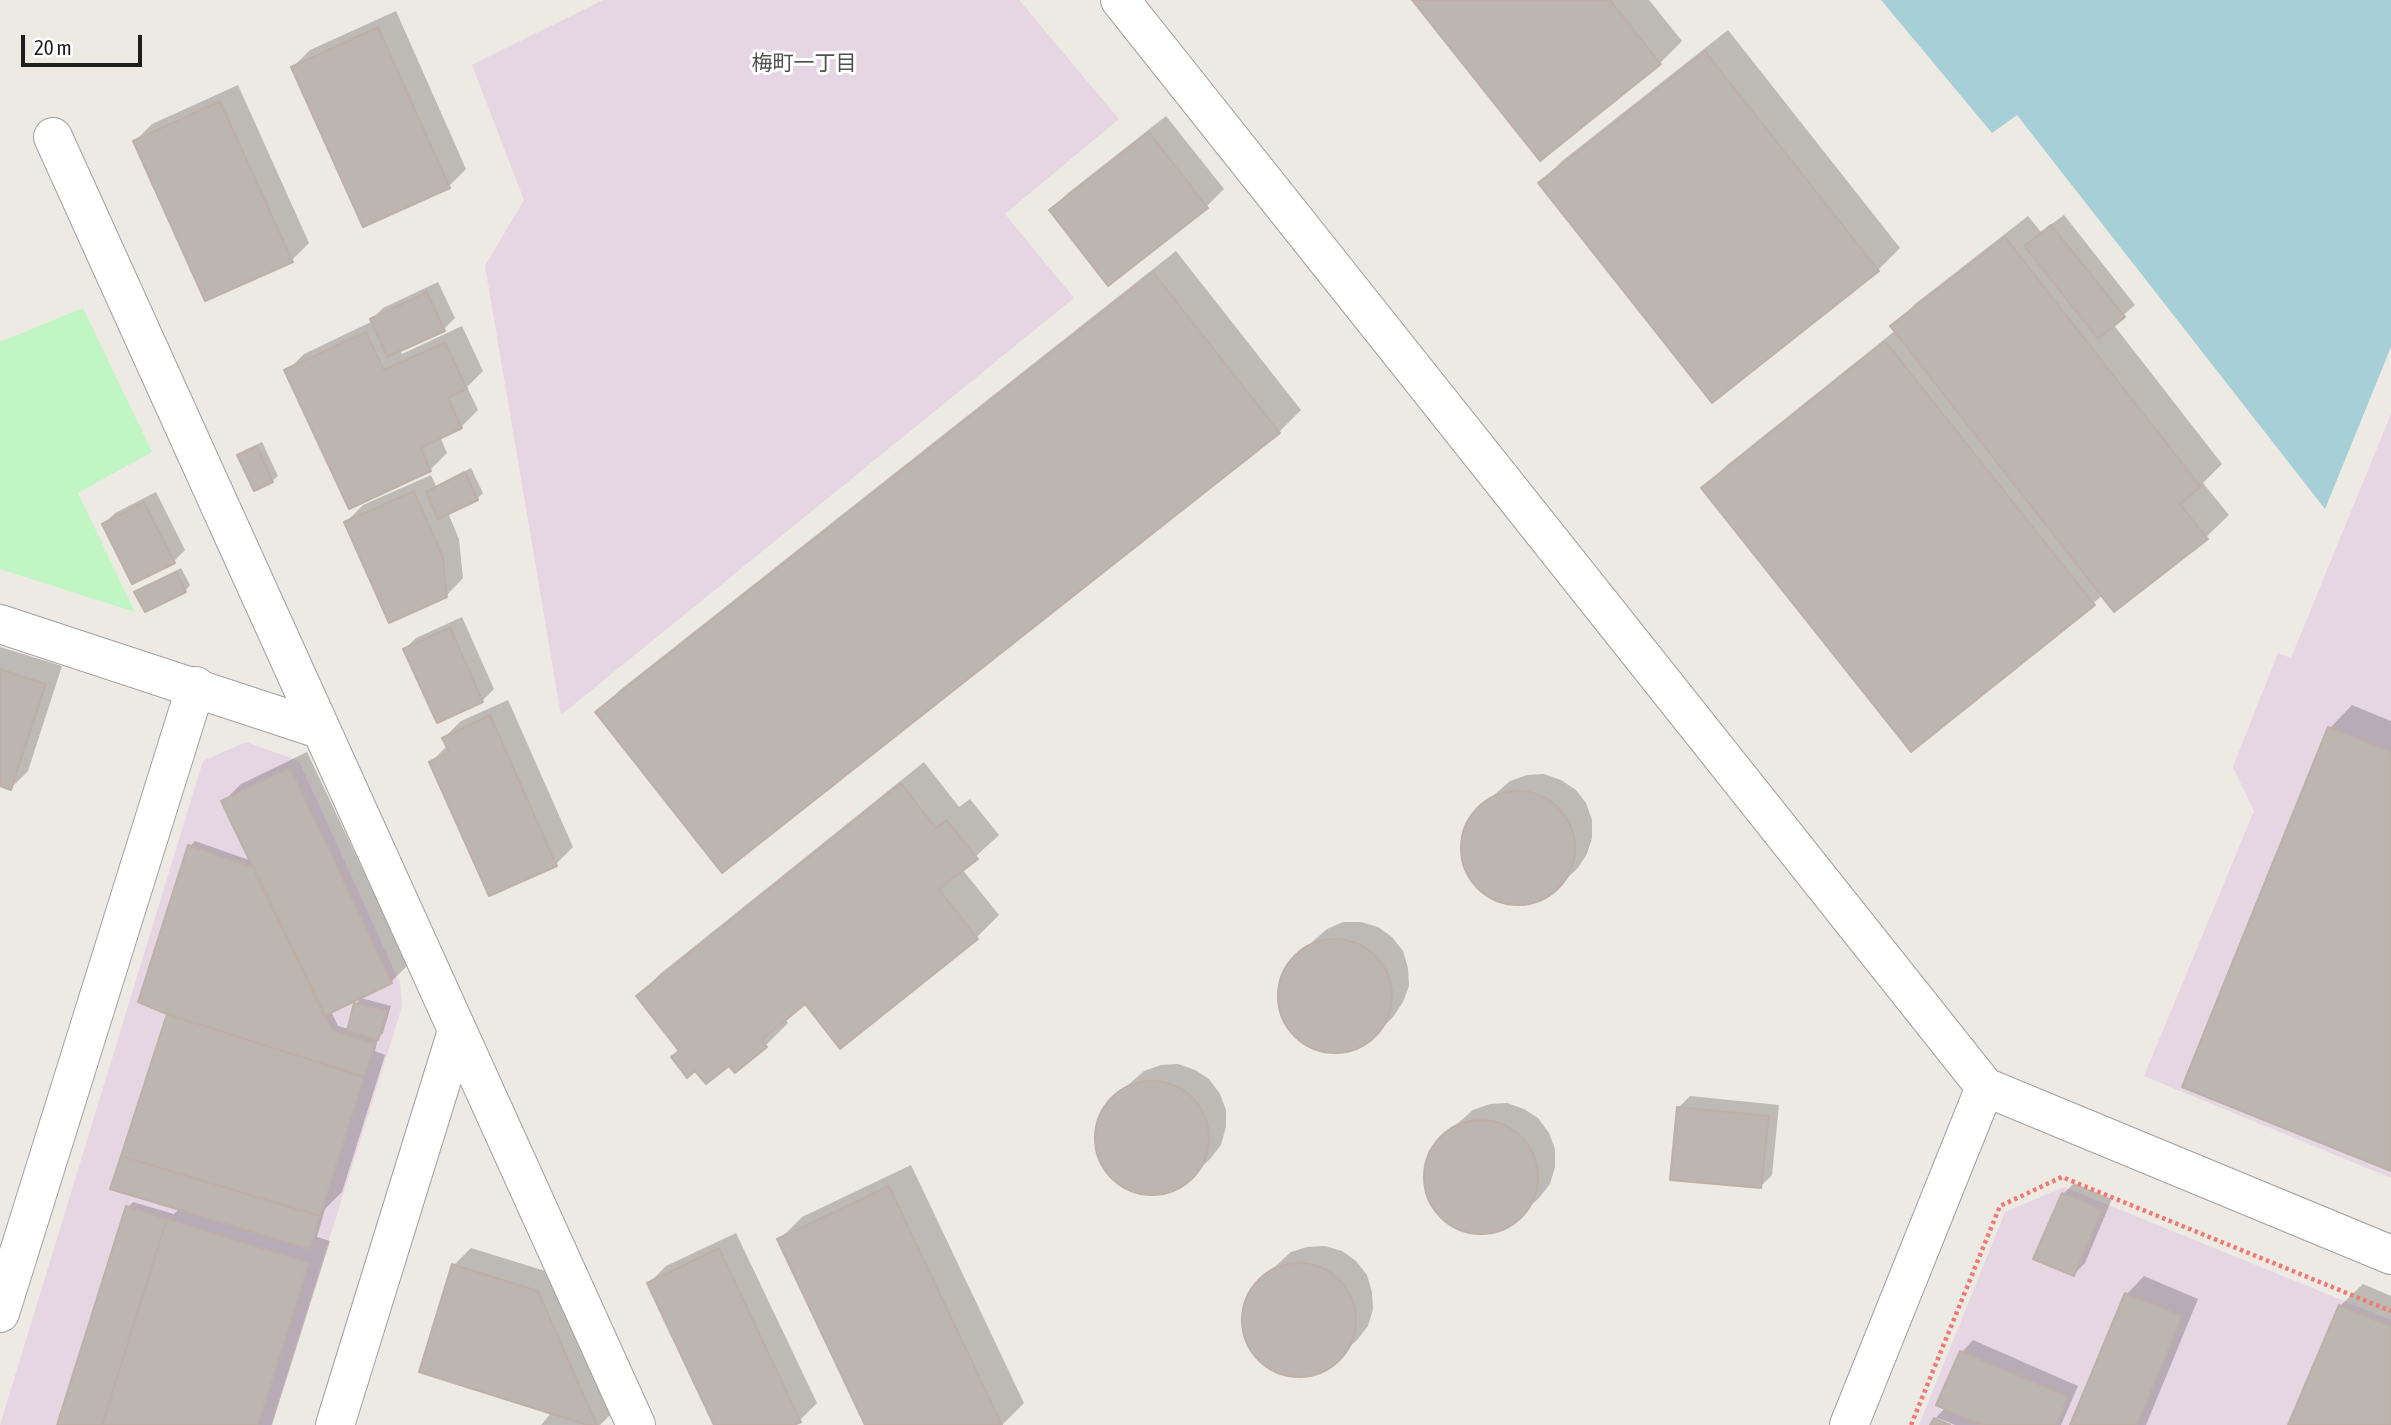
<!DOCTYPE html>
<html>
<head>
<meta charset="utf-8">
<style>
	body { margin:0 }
	#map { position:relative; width:2391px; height:1425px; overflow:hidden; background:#ede9e3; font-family:"Asap Condensed",sans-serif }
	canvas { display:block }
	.scale { position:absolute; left:21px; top:35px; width:121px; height:32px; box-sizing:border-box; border:4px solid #1d1d1d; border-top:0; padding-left:9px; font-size:21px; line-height:24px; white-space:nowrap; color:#1d1d1d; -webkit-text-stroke:5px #fff; paint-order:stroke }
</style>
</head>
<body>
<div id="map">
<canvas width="2391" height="1425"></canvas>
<div class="scale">20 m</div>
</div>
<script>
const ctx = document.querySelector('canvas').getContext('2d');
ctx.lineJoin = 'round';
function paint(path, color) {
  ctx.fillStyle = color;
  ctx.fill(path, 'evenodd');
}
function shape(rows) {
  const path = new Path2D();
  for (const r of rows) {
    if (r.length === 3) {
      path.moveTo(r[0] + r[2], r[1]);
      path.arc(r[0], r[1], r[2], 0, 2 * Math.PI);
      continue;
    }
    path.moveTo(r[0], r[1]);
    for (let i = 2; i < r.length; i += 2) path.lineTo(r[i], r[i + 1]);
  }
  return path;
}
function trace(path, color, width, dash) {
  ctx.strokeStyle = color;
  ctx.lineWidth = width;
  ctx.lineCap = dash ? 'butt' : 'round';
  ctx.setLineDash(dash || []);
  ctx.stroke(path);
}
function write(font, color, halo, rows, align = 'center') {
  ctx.font = font + ' "Asap Condensed","Noto Sans JP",sans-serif';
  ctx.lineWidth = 6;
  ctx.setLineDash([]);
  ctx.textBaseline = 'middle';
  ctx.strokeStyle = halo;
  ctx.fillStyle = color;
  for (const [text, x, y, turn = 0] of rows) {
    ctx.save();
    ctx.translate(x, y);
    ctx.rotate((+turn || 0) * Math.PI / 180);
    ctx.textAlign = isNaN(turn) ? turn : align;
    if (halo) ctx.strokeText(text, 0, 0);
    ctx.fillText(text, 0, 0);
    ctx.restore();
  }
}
const industrial = shape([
	[603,0,1019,0,1119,119,1005,214,1074,298,561,715,485,266,524,200,472,65],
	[2391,414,2391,1178,2144,1076,2254,811,2233,767,2278,653,2291,658],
	[246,742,299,761,400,983,402,1007,271,1425,0,1425,203,761],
	[2064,1187,2391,1320,2391,1425,1919,1425,2005,1212]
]);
const park = shape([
	[83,308,152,452,78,493,135,612,0,569,0,342]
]);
const water = shape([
	[1881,0,2391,0,2391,347,2325,509,2017,115,1992,133]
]);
const shadow = shape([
	[1414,0,1649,0,1682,41,1660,63],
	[396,11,466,169,449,186,364,225,293,67,310,50],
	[1728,30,1900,248,1878,270,1540,183,1562,161],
	[238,85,309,243,292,260,135,141,152,124],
	[1166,116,1224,189,1207,206,1109,284,1051,210,1068,193],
	[2064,215,2135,305,2113,324,2222,464,2203,483,2229,515,2206,537,2103,595,1911,750,1704,488,1726,466,1896,330,1893,326,1915,304,2028,216,2041,232],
	[1176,251,1301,410,1279,432,598,712,620,690],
	[438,282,455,318,444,329,400,350,402,354,462,326,483,371,467,387,478,410,461,427,440,437,447,453,430,470,287,371,304,354,373,321,372,319,383,308],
	[262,442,278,476,272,481,240,455,245,450],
	[471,468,483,493,477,499,448,513,459,539,463,578,446,596,346,522,363,505,431,475,436,486],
	[156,492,185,550,174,561,104,524,115,513],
	[181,568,190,585,185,591,137,593,142,588],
	[462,617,494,689,482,701,438,721,405,649,416,638],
	[0,647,62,666,28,771,11,788,0,784],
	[508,700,573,847,556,864,431,762,448,745,444,738,461,721],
	[2352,705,2391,721,2391,1169,2184,1086,2330,728],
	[307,752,408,965,391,982,331,1011,338,1026,349,1029,356,1004,361,998,391,1006,383,1033,378,1038,375,1051,385,1055,342,1192,325,1209,317,1237,330,1241,272,1425,59,1425,128,1207,133,1202,174,1214,180,1208,169,1013,190,846,195,841,252,861,224,801,241,784],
	[924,762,959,807,970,799,999,835,962,869,999,915,977,937,841,1046,805,1002,785,1019,788,1023,766,1045,735,1071,729,1064,681,1050,638,996,660,974],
	[1544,774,1561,780,1576,790,1586,803,1592,820,1592,838,1587,854,1577,869,1545,898,1528,904,1511,904,1494,899,1479,889,1469,875,1463,859,1463,841,1468,824,1478,809,1510,781,1527,775],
	[1343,922,1361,922,1378,927,1392,937,1403,951,1408,968,1409,986,1403,1002,1393,1017,1375,1035,1361,1045,1345,1051,1327,1051,1310,1046,1296,1036,1285,1023,1280,1006,1279,988,1284,972,1295,957,1327,929],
	[1178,1064,1195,1070,1209,1079,1220,1094,1226,1110,1226,1127,1221,1145,1210,1159,1179,1188,1162,1193,1144,1194,1128,1188,1113,1179,1103,1165,1097,1148,1097,1131,1102,1114,1112,1099,1144,1071,1161,1065],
	[1690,1096,1779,1105,1772,1175,1761,1186,1678,1108],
	[1507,1103,1524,1109,1538,1118,1549,1133,1555,1149,1555,1167,1550,1184,1539,1198,1508,1227,1491,1233,1473,1233,1457,1228,1442,1218,1432,1204,1426,1187,1426,1170,1431,1153,1441,1138,1473,1110,1490,1104],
	[911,1165,1024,1403,1002,1425,867,1425,779,1240,802,1217],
	[2074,1183,2112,1199,2085,1263,2074,1274,2063,1194],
	[736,1233,817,1403,800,1420,790,1425,716,1425,649,1283,666,1266],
	[1325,1246,1342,1251,1356,1261,1367,1275,1372,1292,1373,1309,1368,1326,1357,1340,1326,1369,1309,1375,1291,1375,1274,1370,1260,1360,1250,1346,1244,1330,1244,1312,1249,1295,1259,1281,1291,1252,1307,1247],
	[471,1248,555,1274,615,1410,600,1425,541,1425,552,1412,454,1265],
	[2144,1276,2198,1299,2146,1425,2071,1425,2127,1294],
	[2363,1284,2391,1296,2391,1425,2290,1425,2340,1306],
	[1973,1340,2078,1386,2061,1425,1955,1425,1938,1418,1938,1422,1946,1425,1932,1425,1935,1419,1946,1407,1962,1352]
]);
const building = shape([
	[1412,0,1610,0,1661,64,1540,161,1412,0],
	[378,27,450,188,363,227,291,67,378,27],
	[1705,51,1879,271,1712,403,1538,183,1705,51],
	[220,101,293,262,205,301,133,141,220,101],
	[1149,132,1208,208,1108,286,1049,210,1149,132],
	[2051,225,2125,317,2098,339,2024,246,2051,225],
	[2005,237,2201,487,2180,504,2208,539,2114,612,1890,326,2005,237],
	[1153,272,1280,433,722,873,595,712,1153,272],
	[427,292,445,331,387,357,370,319,427,292],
	[366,332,384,370,445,342,467,389,448,398,462,428,421,448,431,471,349,509,284,370,366,332],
	[1885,341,2095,605,1911,752,1701,488,1885,341],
	[257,446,273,482,254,491,237,455,257,446],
	[465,472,478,500,438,519,426,492,465,472],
	[414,491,443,557,447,597,389,623,344,522,414,491],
	[144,502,175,563,132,584,102,524,144,502],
	[176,572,186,592,145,612,134,592,176,572],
	[450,627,483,702,437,723,403,649,450,627],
	[0,669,46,684,11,790,0,786,0,669],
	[490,715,557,866,489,896,429,762,449,752,442,738,490,715],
	[2328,727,2391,752,2391,1171,2182,1087,2328,727],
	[290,768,392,983,324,1016,221,801,290,768],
	[901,783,936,828,947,820,978,859,939,889,978,939,840,1049,805,1004,762,1040,767,1047,735,1073,729,1066,706,1084,695,1071,687,1078,671,1057,679,1051,636,996,901,783],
	[1518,848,57],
	[188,845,254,868,333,1031,375,1044,364,1077,167,1014,138,1002,188,845],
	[1335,996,57],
	[354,1003,387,1011,378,1040,347,1031,354,1003],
	[167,1014,364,1077,320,1216,121,1156,167,1014],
	[1152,1138,57],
	[1677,1107,1769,1116,1761,1188,1670,1180,1677,1107],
	[1481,1177,57],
	[121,1156,320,1216,310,1249,110,1189,121,1156],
	[889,1186,1002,1425,865,1425,777,1239,889,1186],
	[2062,1193,2102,1210,2074,1276,2033,1259,2062,1193],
	[126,1206,167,1219,102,1425,57,1425,126,1206],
	[167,1219,309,1263,258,1425,102,1425,167,1219],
	[719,1248,801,1422,794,1425,714,1425,647,1283,719,1248],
	[1299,1320,57],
	[452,1264,538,1291,597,1425,587,1425,419,1372,452,1264],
	[2125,1293,2182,1316,2137,1425,2070,1425,2125,1293],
	[2339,1305,2391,1327,2391,1425,2288,1425,2339,1305],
	[1960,1351,2068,1397,2056,1425,1982,1425,1936,1405,1960,1351],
	[1934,1418,1950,1425,1930,1425,1934,1418]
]);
const path = shape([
	[1911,1425,2000,1206,2062,1177,2391,1311]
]);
const minor = shape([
	[1120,0,1985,1087,2391,1255],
	[53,137,636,1425],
	[0,624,319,729],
	[0,1313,196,686],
	[335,1425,457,1031],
	[1849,1425,1985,1087]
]);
const neighbourhoodNames = [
	["梅町一丁目",804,63]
];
paint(industrial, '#e6d6e4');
paint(park, '#c2f5c4');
paint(water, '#a6cfd8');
paint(shadow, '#0003');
paint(building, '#bdb5b0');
trace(building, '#beb0a7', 2);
trace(minor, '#a1a1a1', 40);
trace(path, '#f07972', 4.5, [3.5, 3.5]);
trace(minor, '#fff', 38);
write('21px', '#505050', '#fff', neighbourhoodNames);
</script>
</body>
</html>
